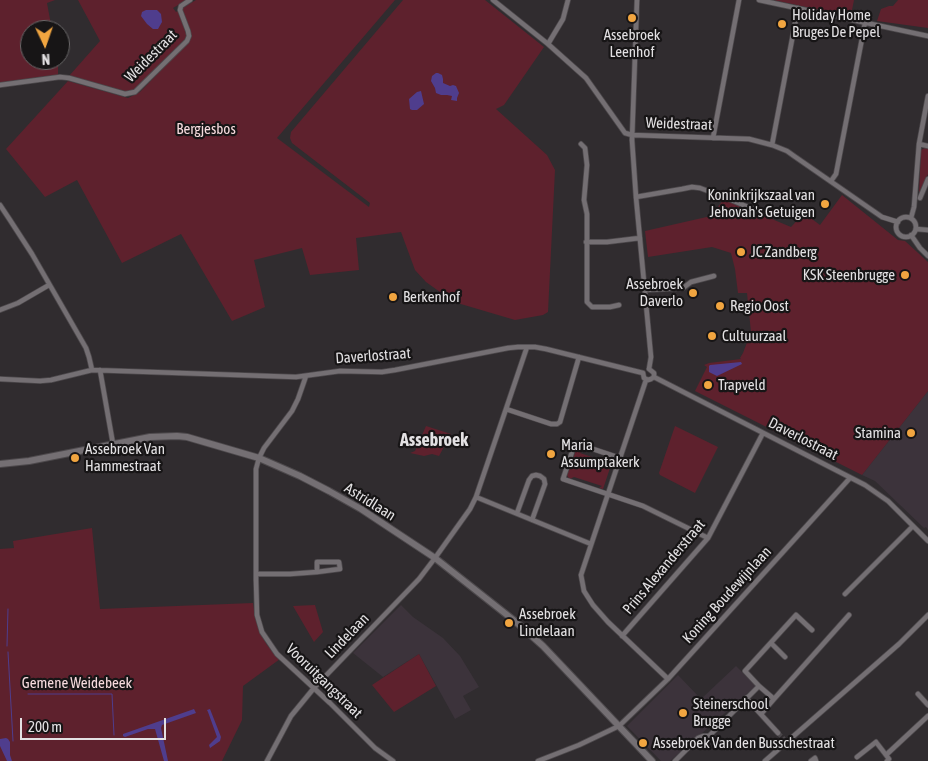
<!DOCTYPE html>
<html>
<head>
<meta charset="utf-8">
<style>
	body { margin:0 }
	#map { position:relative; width:928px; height:761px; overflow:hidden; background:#302c2f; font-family:"Asap Condensed",sans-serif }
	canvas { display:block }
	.north { position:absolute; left:20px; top:20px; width:50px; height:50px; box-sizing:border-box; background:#171516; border:1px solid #696768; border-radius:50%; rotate:177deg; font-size:14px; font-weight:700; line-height:20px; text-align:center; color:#e3e1e3 }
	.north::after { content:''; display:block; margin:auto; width:18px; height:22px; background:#f1a540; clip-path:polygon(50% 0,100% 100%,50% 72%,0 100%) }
	.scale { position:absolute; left:20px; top:718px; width:146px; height:22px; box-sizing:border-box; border:2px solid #e3e1e3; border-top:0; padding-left:6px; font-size:15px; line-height:18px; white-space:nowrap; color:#e3e1e3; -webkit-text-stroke:4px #171516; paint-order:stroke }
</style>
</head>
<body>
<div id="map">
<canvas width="928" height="761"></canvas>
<div class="north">N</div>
<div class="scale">200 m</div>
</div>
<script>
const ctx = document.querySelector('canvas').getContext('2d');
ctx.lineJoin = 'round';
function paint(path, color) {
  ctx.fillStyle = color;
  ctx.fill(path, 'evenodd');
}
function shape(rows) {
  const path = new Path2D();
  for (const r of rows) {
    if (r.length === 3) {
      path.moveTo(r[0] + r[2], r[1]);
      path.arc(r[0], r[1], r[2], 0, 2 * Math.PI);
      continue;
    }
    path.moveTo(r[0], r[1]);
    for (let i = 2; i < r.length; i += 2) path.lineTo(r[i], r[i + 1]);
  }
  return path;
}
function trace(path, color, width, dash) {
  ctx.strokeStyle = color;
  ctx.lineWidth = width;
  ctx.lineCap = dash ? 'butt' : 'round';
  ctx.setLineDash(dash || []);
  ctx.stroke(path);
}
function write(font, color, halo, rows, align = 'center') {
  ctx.font = font + ' "Asap Condensed",sans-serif';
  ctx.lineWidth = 4.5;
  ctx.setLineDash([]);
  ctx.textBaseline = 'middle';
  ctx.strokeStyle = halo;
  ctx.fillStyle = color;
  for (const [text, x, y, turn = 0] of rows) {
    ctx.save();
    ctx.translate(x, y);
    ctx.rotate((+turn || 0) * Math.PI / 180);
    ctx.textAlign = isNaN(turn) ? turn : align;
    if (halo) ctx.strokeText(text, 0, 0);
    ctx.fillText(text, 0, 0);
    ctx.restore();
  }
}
const built = shape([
	[928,391,928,530,926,527,924,528,875,481,862,475],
	[401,605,413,617,443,638,460,656,479,687,463,696,471,710,455,719,419,654,383,677,353,653],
	[736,666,756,686,670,761,661,761,627,726,678,675,701,699]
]);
const green = shape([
	[0,0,55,0,47,3,52,30,30,30,30,60,58,60,58,75,0,83],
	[78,0,187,0,173,8,176,12,196,0,395,0,277,138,369,207,370,203,292,143,290,138,291,132,403,0,485,0,544,47,504,105,496,109,547,155,555,170,548,312,543,315,515,320,454,302,426,282,415,270,401,232,356,238,359,270,310,275,302,248,254,260,265,307,232,321,181,234,122,263,77,180,45,197,6,149,68,81,128,98,140,92,172,59,170,56,135,90,130,91,125,91,69,76,100,41],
	[773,0,854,0,852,10,853,17],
	[898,0,928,0,928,28,877,21,881,9,889,6,893,6],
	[925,148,928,148,928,174,919,193,921,150],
	[842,195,898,240,905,241,928,262,928,391,862,475,695,391,707,367,704,365,709,363,741,359,740,358,743,353,751,332,747,293,738,293,735,269,731,253,712,247,648,257,645,231,711,216,724,199,791,227,804,213,820,225],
	[426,426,451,434,439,456,432,454,424,456,410,453,415,451],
	[675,426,718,447,695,493,660,475,659,473],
	[579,448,584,450,580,453,607,462,613,459,603,489,599,488,602,486,574,477,570,479,568,477,567,475,576,450],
	[92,528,100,609,253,603,255,616,262,636,267,645,280,659,243,686,242,720,222,761,0,761,0,549,14,548,13,541],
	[315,605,323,632,314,642,293,606],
	[419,654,436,686,394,712,372,685]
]);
const water = shape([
	[146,10,157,10,161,14,162,22,158,29,153,29,147,24,141,16,142,12],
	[436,73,438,73,442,75,443,79,443,83,450,86,453,85,456,86,459,93,457,98,457,101,451,100,452,96,447,95,441,95,436,93,435,88,431,81,432,76],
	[421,91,424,104,417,110,412,110,410,109,409,99,417,92],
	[741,362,742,364,717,376,709,372,709,366,710,365],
	[194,709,196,713,162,725,161,728,168,761,164,761,155,729,148,729,125,737,123,736,123,734],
	[210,709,221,737,220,741,210,748,209,745,217,737,208,712,207,710],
	[6,738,8,739,10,742,10,755,12,761,7,761,0,746,0,739]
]);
const stream = shape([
	[7,646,8,609],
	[8,652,13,741],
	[28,694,112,694,114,735]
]);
const minorTunnel = shape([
	[778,733,784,739]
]);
const minor = shape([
	[493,0,548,44,586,78,625,133,632,135,749,139,772,145,787,151,794,156,882,217,898,222],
	[637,0,632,140,636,197,651,357,649,369],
	[759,0,928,36],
	[548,44,563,19,568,0],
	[0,85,60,77,69,78,125,94,135,92,187,41,189,36,188,31,180,10,181,6,190,0],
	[713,138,739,0],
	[581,144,585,148,587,165,584,200,587,214,587,302,592,307,610,307,619,305],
	[919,144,928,146],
	[772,145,798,8],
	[831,181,836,174,865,23],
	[636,197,682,189,692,187,700,188,724,197,760,212,769,213],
	[920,198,928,179],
	[0,205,10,220,32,254,86,348,89,357,92,370],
	[906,227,10],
	[911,218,914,207,919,144,928,96],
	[916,229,928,230],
	[911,235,920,248,928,256],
	[586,242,607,242,640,238],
	[645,290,683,288,691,282,714,276],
	[0,310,18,303,49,285],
	[100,370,113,444],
	[643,373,644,378,648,380,651,379,654,377,654,373,649,369],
	[306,376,298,399,292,411,264,448,259,458,256,469,256,580,257,615,262,632,277,654,330,703,375,748,393,761],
	[654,377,865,485,888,501,928,541],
	[0,379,40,381,51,380,92,370,296,377,340,371,382,372,395,370,508,348,518,347,535,347,546,349,643,373],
	[646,380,581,575,584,591,593,605,608,622,668,679],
	[506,409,551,424,557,424,560,422,579,357],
	[620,458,575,443,563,479,643,506,708,538],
	[476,497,591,544],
	[517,513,529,480,532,476,536,475,540,476,544,479,545,484,532,520],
	[256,574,290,574,317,572,340,569,339,562,317,562,317,572],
	[845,594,913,526],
	[622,636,708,538,763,433],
	[771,643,785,657],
	[759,686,774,699,761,714],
	[918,694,928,705],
	[746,698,778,733],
	[774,699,849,615],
	[857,757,876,742,886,755],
	[267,761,291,716,314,688,419,579,435,558,470,509,476,497,506,409,527,347],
	[538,761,579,745,619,726,668,679,850,478],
	[675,761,698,738,703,736,709,736,759,686,745,671,796,615,812,630],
	[765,761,899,644,928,615],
	[811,761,815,758,816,761],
	[887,761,889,759,886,755,928,716]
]);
const secondary = shape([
	[0,464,29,461,150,437,177,436,187,437,259,458,300,476,329,491,361,509,435,558,516,622,543,646,652,761]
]);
const markers = [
	[632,18,5,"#f1a540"],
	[782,24,5,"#f1a540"],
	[825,204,5,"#f1a540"],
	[741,252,5,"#f1a540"],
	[905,275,5,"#f1a540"],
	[693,293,5,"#f1a540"],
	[393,297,5,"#f1a540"],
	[720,306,5,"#f1a540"],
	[712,336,5,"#f1a540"],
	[708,385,5,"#f1a540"],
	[911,433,5,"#f1a540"],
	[551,454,5,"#f1a540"],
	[75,458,5,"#f1a540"],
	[509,623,5,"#f1a540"],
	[683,713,5,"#f1a540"],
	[643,743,5,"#f1a540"]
];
const poiNames = [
	["Holiday Home",792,15],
	["Bruges De Pepel",792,32],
	["Assebroek",632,35,"center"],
	["Leenhof",632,52,"center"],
	["Koninkrijkszaal van",815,195,"right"],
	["Jehovah's Getuigen",815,212,"right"],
	["JC Zandberg",751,252],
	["KSK Steenbrugge",895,275,"right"],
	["Assebroek",683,284,"right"],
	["Daverlo",683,301,"right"],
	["Berkenhof",403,297],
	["Regio Oost",730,306],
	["Cultuurzaal",722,336],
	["Trapveld",718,385],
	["Stamina",901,433,"right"],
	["Maria",561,445],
	["Assumptakerk",561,462],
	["Assebroek Van",85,449],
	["Hammestraat",85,466],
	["Assebroek",519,614],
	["Lindelaan",519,631],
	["Steinerschool",693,704],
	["Brugge",693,721],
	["Assebroek Van den Busschestraat",653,743]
];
const streetNames = [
	["Weidestraat",151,56,-45],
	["Weidestraat",679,124,2],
	["Daverlostraat",373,356,-4],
	["Daverlostraat",803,439,27],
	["Astridlaan",370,502,32],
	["Prins Alexanderstraat",664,567,-50],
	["Koning Boudewijnlaan",727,595,-48],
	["Lindelaan",347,636,-46],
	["Vooruitgangstraat",324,681,44]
];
const parkNames = [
	["Bergjesbos",206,129],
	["Gemene Weidebeek",77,683]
];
const quarterNames = [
	["Assebroek",434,440]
];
paint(built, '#3c333b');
paint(green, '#5e212d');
paint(water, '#4f3d8d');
trace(stream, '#4f3d8d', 1);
trace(minorTunnel, '#4b474a', 4.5, [4.5, 2]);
trace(minor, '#4d494c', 6);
trace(secondary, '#4d494c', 8);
trace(minor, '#746f73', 4.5);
trace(secondary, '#746f73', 6);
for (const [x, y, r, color] of markers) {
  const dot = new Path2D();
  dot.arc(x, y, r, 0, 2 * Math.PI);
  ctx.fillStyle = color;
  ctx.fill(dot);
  trace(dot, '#171516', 2);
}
write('15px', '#e3e1e3', '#171516', poiNames, 'left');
write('15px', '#e3e1e3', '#171516', streetNames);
write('15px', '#f7dbde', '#171516', parkNames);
write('bold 18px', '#e3e1e3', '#171516', quarterNames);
</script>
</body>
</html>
